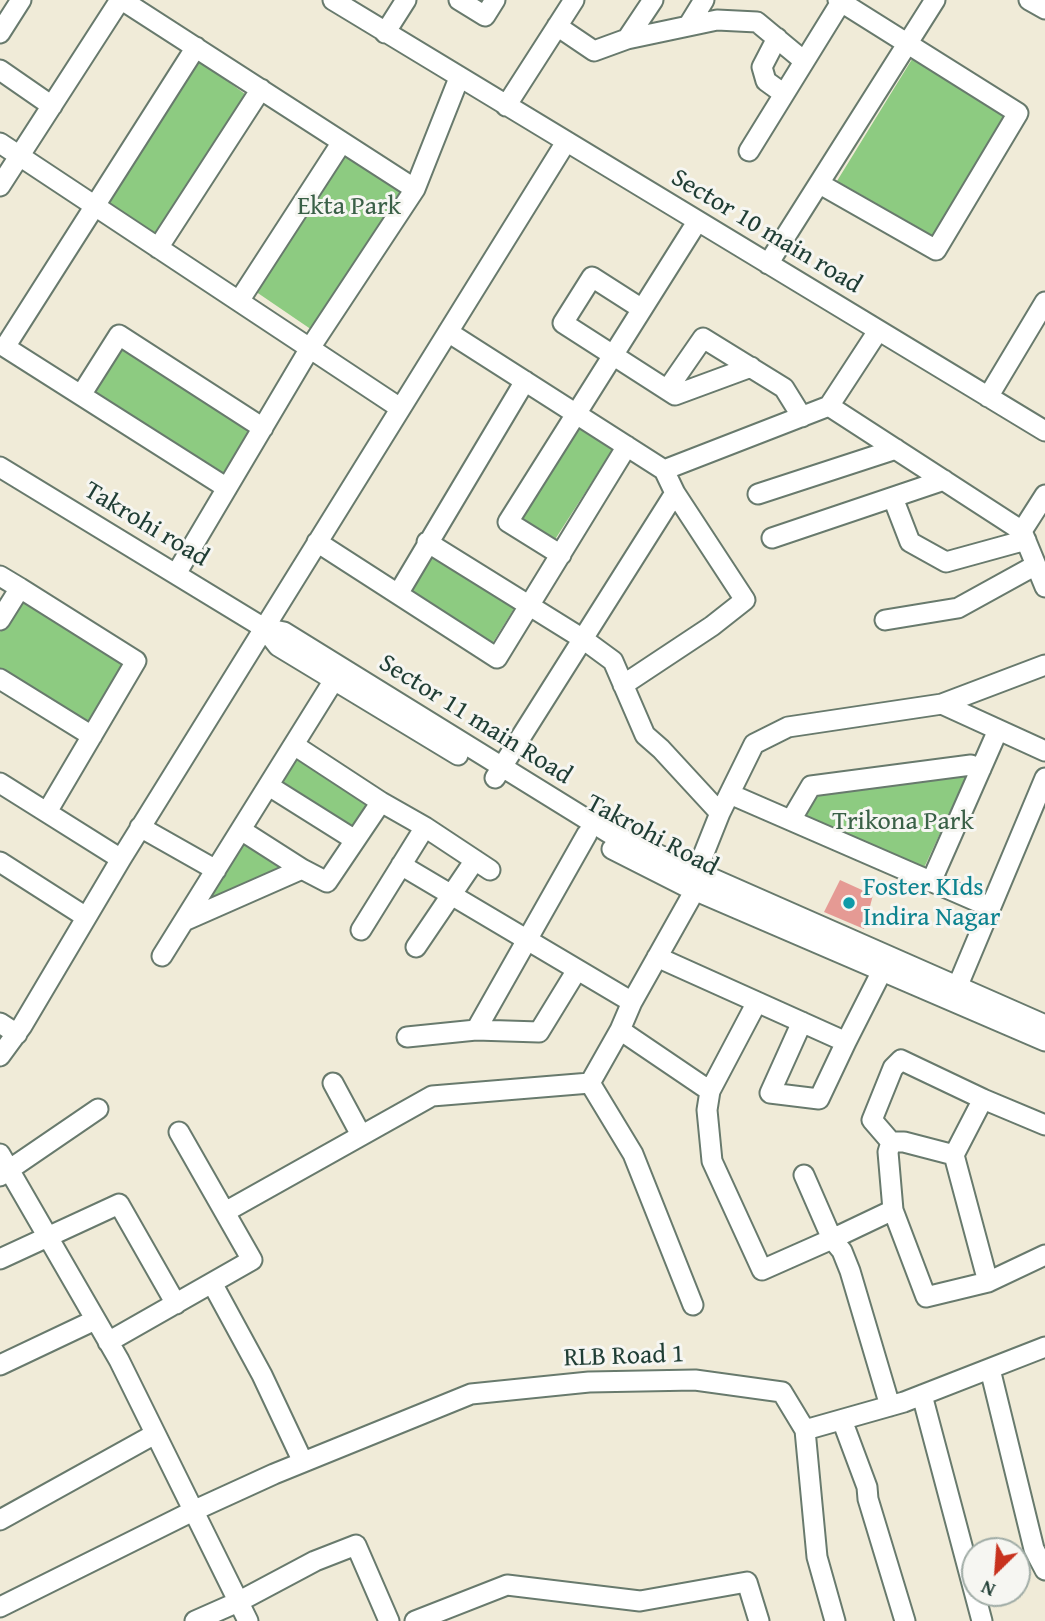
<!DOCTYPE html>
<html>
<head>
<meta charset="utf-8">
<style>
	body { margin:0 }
	#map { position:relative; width:1045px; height:1621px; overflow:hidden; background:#f0ebd8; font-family:"Gentium Book Plus",serif }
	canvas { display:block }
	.north { position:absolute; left:961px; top:1537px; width:70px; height:70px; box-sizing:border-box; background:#f6f6f2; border:2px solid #a0aca6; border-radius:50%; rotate:205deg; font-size:19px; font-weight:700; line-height:28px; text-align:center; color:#1f3d34 }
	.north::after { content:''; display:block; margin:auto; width:24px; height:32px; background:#c8321e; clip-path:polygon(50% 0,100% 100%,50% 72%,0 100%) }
</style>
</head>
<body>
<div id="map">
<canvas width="1045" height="1621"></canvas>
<div class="north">N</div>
</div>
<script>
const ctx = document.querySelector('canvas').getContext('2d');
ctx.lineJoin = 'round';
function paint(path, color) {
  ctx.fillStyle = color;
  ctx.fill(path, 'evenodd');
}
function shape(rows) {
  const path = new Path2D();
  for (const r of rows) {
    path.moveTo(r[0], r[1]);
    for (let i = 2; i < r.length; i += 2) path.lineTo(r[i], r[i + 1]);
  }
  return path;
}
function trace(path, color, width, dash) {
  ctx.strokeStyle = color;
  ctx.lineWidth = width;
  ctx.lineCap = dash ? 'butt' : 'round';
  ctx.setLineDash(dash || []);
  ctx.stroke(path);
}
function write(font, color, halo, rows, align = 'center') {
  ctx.font = font + ' "Gentium Book Plus",serif';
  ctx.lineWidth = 6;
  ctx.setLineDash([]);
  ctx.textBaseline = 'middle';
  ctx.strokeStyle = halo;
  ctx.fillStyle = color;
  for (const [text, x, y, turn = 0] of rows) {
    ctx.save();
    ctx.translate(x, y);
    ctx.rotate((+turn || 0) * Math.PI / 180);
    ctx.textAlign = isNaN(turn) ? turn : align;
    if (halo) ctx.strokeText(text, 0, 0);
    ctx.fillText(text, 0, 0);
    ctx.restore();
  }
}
const green = shape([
	[914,56,1008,117,933,236,837,181],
	[196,58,249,97,157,237,105,204],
	[339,144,410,190,315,332,249,287],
	[120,344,251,429,224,473,93,392],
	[582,425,615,446,554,541,521,520],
	[431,554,515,607,492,644,408,590],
	[21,597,129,665,91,727,0,673,0,632],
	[299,753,376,803,356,832,279,784],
	[967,776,922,872,802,819,817,792],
	[244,837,295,869,199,912]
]);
const building = shape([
	[840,880,873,895,864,929,824,912]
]);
const minor = shape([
	[122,0,415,189,310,348,176,574],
	[333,0,1045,431],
	[459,0,485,16,495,0],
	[1029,0,1045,9],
	[557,26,594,51,627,39,717,20,757,22,804,61],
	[688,26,704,0],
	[0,33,21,0],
	[385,33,406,0],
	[777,38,762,67,766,81,784,94],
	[627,39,653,0],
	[196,47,5,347,227,488],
	[0,70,52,106],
	[506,106,574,0],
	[0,143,400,408],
	[749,151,841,2],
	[820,184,936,250,1018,113,838,0],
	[0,186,120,0],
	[415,189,459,78],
	[158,248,261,89],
	[768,264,935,0],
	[239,301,342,142],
	[642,309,592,277,563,323,675,395,751,367],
	[448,332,664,470,829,406,878,331],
	[667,390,703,338,784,388,802,417],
	[81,395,119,335,263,428],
	[988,397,1045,302],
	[829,406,1022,531,1045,587],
	[0,467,264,628,284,632,609,833,1045,1025],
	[758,494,896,449],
	[893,498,910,542,946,562,1026,540],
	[1022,531,1045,495],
	[772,538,944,480],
	[317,542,497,658,627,446],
	[427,542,583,639,613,661,645,735,661,749,720,813],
	[561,555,508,522,697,222],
	[0,576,20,588],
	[398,594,525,381],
	[0,620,20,588,136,661,47,812],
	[885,620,958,608,1036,565],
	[264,628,278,646,458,755],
	[0,679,92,736],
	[623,685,712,626,745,600,675,493],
	[942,704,1045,751],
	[294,745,381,802,327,882,302,869],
	[495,778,675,493,664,470],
	[0,783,121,859],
	[269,786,355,840],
	[730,794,990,907],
	[791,820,811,786,971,765,981,769],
	[140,827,216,870],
	[425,827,490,870],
	[612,849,687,887,1045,1041],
	[0,862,86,917],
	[401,865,632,1002,695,890,696,873,720,813,754,744,788,727,942,704,1045,665],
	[931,882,998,730],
	[184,921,302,869,241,830],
	[361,930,425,827,381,802],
	[416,947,475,860],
	[162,956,334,680],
	[657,957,846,1042,882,971],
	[953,997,1045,778],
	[632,1002,620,1030,710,1091,757,1002],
	[802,1022,770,1093,819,1099,846,1042],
	[0,1023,17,1034],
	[476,1030,587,834],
	[407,1037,476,1030,539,1032,577,970],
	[0,1056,22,1026,121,859,566,142],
	[333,1083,361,1135],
	[590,1083,633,1154,693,1305],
	[710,1091,707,1110,712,1161,762,1270,832,1239,804,1175],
	[983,1099,954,1155,988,1282],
	[891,1142,888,1152,893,1210,926,1297,988,1282,1045,1255],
	[0,1154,119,1360,248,1621],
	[954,1155,904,1142,891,1142,872,1120,893,1068,901,1060,983,1099,1045,1125],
	[0,1176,98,1109],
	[225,1212,432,1096,590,1083,620,1030],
	[0,1259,119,1204,176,1304],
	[212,1283,262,1375,303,1462],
	[108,1342,252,1260,179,1132],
	[0,1365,95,1320],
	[990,1369,1034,1549,1045,1570],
	[922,1395,982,1621],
	[890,1406,850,1271,842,1251,832,1239,893,1210],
	[842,1420,867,1487,868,1499,905,1621],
	[805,1430,817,1557,835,1621],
	[0,1520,155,1434],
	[0,1607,193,1511,274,1474,471,1394,589,1382,695,1380,782,1392,805,1430,904,1402,1045,1347],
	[195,1621,238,1602,315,1561,356,1545,389,1621],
	[415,1621,507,1585,640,1601,747,1582,759,1621]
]);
const markers = [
	[849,903,7,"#0f9aa8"]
];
const parkNames = [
	["Ekta Park",349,207],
	["Trikona Park",903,822]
];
const streetNames = [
	["Sector 10 main road",766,232,31],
	["Takrohi road",146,525,31],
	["Sector 11 main Road",475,720,32],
	["Takrohi Road",652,836,28],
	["RLB Road 1",624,1357,-2]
];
const cultureNames = [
	["Foster KIds",863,888],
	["Indira Nagar",863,918]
];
paint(green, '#8dcb81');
paint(building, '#e59a94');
trace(minor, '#687a6d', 23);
trace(minor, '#fff', 19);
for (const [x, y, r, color] of markers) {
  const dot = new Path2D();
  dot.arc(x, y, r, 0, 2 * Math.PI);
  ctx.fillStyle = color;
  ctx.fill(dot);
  trace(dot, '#f6f6f2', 2.5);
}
write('26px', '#3a6047', '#f6f6f2', parkNames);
write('26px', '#1f3d34', '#f6f6f2', streetNames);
write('26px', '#0d838f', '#f6f6f2', cultureNames, 'left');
</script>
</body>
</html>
